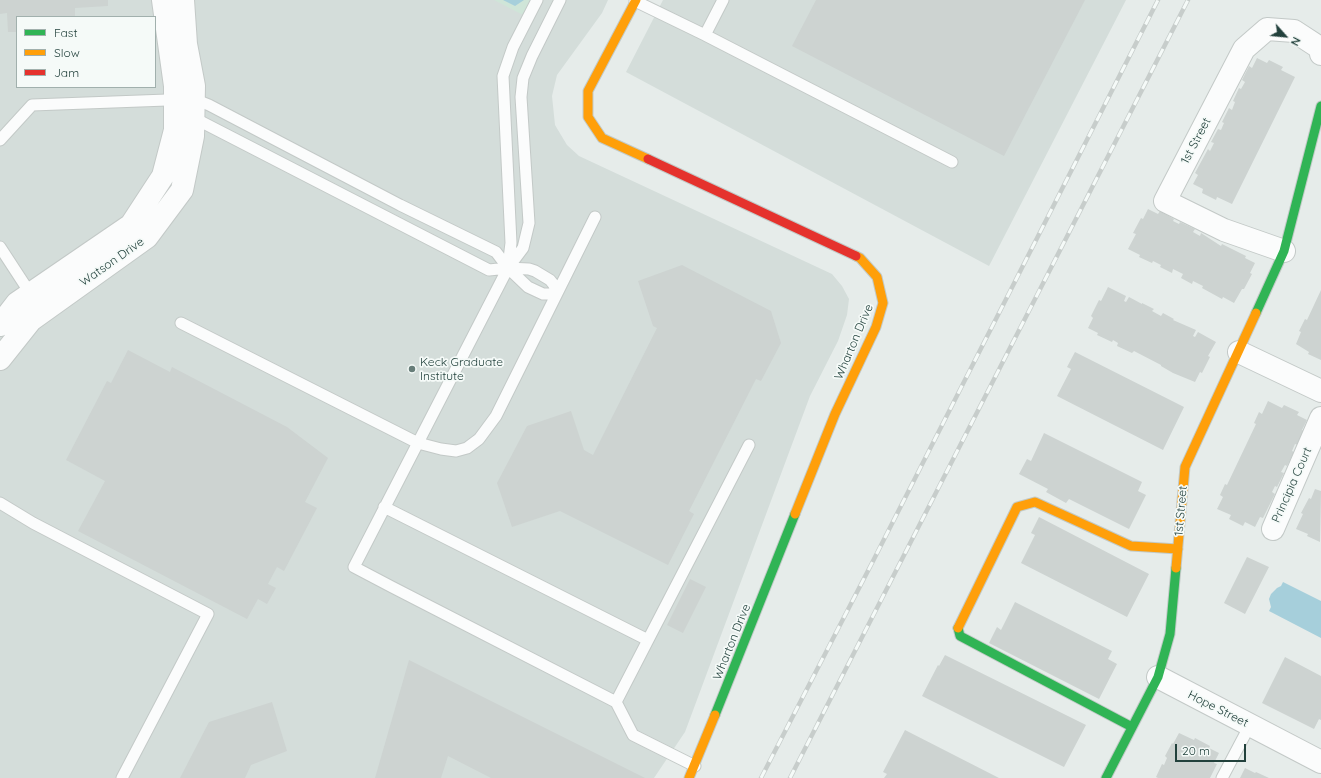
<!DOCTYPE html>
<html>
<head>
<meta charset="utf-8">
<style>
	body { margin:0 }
	#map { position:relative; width:1321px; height:778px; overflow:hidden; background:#e6ecea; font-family:Quicksand,sans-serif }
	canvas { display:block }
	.legend { position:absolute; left:16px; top:16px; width:140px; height:72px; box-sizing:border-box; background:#f5faf8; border:1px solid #a1b0ad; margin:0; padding:5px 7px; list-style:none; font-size:12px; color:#22413c }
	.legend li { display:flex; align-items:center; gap:8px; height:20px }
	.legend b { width:20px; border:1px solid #a1b0ad }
	.north { position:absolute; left:1265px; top:16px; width:40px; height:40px; -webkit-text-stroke:3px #f5faf8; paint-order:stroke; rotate:117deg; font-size:11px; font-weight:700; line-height:16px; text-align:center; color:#22413c }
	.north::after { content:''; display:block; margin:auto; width:14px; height:18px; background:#22413c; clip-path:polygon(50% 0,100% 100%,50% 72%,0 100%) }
	.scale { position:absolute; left:1175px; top:744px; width:71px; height:18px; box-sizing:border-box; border:2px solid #22413c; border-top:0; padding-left:5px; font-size:12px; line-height:14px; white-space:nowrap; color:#22413c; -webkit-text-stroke:3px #f5faf8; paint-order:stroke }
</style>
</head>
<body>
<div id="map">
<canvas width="1321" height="778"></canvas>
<ul class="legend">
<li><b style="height:5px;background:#30b455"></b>Fast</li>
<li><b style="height:5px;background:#ff9f0a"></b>Slow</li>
<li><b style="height:5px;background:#e5322d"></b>Jam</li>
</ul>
<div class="north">N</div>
<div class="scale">20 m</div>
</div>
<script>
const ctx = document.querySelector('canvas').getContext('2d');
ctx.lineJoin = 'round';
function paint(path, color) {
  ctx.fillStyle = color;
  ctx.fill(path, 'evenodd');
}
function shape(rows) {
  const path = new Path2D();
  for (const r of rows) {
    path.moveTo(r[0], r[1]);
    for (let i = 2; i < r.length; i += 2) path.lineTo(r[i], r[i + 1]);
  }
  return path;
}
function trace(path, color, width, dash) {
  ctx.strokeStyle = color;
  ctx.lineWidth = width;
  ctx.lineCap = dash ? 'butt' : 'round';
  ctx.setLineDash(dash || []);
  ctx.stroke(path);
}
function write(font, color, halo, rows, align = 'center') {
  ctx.font = font + ' Quicksand,sans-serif';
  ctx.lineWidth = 3.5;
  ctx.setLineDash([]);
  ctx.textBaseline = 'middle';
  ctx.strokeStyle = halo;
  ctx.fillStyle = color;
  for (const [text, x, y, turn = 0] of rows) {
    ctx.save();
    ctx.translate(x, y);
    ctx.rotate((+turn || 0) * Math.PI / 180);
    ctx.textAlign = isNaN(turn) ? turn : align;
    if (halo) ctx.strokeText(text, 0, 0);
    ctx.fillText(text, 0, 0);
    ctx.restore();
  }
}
const built = shape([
	[0,0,608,0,602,13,557,75,552,96,555,125,567,145,579,156,832,274,842,286,849,299,847,315,838,341,810,396,685,732,654,778,0,778],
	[17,17,155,17,155,87,17,87],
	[663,0,1126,0,989,266,626,72]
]);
const green = shape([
	[494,0,531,0,523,15]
]);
const water = shape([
	[503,0,524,0,515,6],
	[1283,582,1321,601,1321,638,1269,611,1271,607,1269,599,1271,594,1277,588,1281,586]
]);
const building = shape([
	[0,0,108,0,108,6,75,8,75,17,17,17,17,32,8,32,7,13,0,14],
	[816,0,1085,0,1004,156,792,46],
	[1257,58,1267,63,1269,60,1283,67,1281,70,1295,77,1232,204,1217,197,1216,200,1202,193,1203,189,1193,184,1198,175,1195,173,1208,149,1210,151,1214,143,1211,142,1218,129,1221,130,1224,123,1222,122,1229,108,1232,110,1235,102,1233,101,1239,88,1241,89,1245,82,1242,80,1249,66,1252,68],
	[1148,209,1158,214,1160,211,1174,219,1173,221,1179,224,1180,222,1195,229,1193,232,1200,236,1201,233,1221,246,1222,244,1246,256,1245,258,1255,263,1250,273,1252,274,1244,289,1242,289,1234,303,1223,297,1222,299,1202,288,1203,286,1193,281,1192,284,1181,278,1183,274,1173,269,1172,273,1160,267,1161,265,1153,261,1152,263,1139,257,1140,255,1128,249,1136,234,1133,233,1141,218,1143,219],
	[682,265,771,311,781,343,761,381,756,379,689,511,694,514,668,565,560,511,512,527,497,483,527,426,571,411,584,450,593,455,657,328,653,326,638,281],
	[1108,287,1126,296,1124,301,1126,302,1129,297,1142,304,1142,303,1154,309,1152,311,1161,316,1163,313,1174,319,1173,320,1196,330,1193,336,1195,337,1198,332,1216,342,1208,356,1210,357,1202,373,1200,372,1195,382,1173,373,1161,366,1161,365,1134,351,1132,353,1117,346,1118,343,1113,340,1112,342,1097,335,1098,333,1088,328,1093,318,1091,316,1099,300,1101,301],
	[1321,290,1321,360,1308,354,1309,352,1296,344,1301,332,1299,331,1305,319,1307,320],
	[128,350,170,372,172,367,287,427,328,458,305,502,317,508,284,571,277,567,268,584,276,588,267,604,258,599,247,619,78,531,105,481,66,460,107,381,111,383],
	[1075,352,1184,407,1163,450,1057,396,1071,369,1067,367],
	[1268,401,1282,408,1284,405,1299,412,1297,415,1307,420,1302,430,1304,431,1298,445,1295,444,1292,451,1294,452,1287,466,1285,465,1281,472,1284,473,1277,487,1275,486,1272,492,1275,494,1263,518,1260,517,1255,527,1245,522,1243,526,1229,519,1231,515,1217,509,1223,497,1220,495,1225,484,1227,485,1256,424,1254,423,1259,412,1262,414],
	[1044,433,1142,482,1138,491,1146,495,1129,529,1069,499,1066,503,1046,492,1048,489,1019,474,1027,459,1031,461],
	[1315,489,1321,491,1320,542,1307,536,1308,534,1296,529,1303,514,1301,513,1309,498,1311,499],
	[1039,517,1149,574,1127,617,1021,563,1035,535,1031,533],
	[1247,557,1269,567,1245,614,1224,603],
	[690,579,706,587,683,633,667,625],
	[1015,602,1112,651,1108,659,1117,664,1099,699,989,643,997,627,1001,630],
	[945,655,1086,725,1064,767,922,696,938,665,939,666],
	[1285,657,1321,676,1321,720,1319,719,1314,729,1262,703],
	[409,660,645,778,491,778,448,756,441,778,375,778],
	[272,702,287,751,251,765,245,778,180,778,209,722],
	[905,730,999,778,884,778,887,774,883,772],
	[1179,733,1194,740,1195,738,1210,746,1209,748,1219,753,1214,763,1217,764,1210,778,1158,778,1156,777,1162,764,1164,765,1167,758,1165,756,1172,743,1173,744],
	[1245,768,1255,773,1256,772,1269,778,1240,778]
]);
const lane = shape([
	[560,0,532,56,523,78,521,97,529,223,523,248,508,268,354,567,392,587,616,702,633,735,695,766],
	[635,1,705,35,723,0],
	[705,35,952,162],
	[0,140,32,105,194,99,209,105,400,205,496,252,508,268,528,287,543,294,550,294,556,292,554,285,550,280,535,271,529,269,508,268,489,270,192,117],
	[0,247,32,296],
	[508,267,511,243,503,76,513,47,537,0],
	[181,323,418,443,441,449,456,451,467,448,479,439,496,416,595,217],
	[0,503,33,523,208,614,122,778],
	[384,507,648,640,616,702],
	[648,640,749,445],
	[1222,778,1250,725]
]);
const street = shape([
	[1284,251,1224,230,1165,201,1244,49,1267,29,1294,31,1320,48,1321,54],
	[0,325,17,303,131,225,163,176,175,130,175,86,163,0],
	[1239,352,1321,391],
	[0,359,31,320,147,237,182,190,193,136,194,86,186,44,183,0],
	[1273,529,1321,418],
	[1158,677,1321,762]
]);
const fast = shape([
	[1256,313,1284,251,1321,106],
	[958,628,960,636,1132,727],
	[715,715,795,514],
	[1106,778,1158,677,1170,634,1176,568]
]);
const slow = shape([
	[636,0,588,91,588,117,602,138,648,159],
	[795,514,835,414,876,327,883,303,877,277,860,258,856,256],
	[1176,568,1185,467,1256,313],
	[958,628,1017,507,1035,502,1131,546,1178,549],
	[689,778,715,715]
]);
const jam = shape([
	[648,159,856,256]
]);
const rail = shape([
	[761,778,872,563,1158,0],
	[790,778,1188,0]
]);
const markers = [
	[412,369,4,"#677d79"]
];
const streetNames = [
	["1st Street",1196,141,-62],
	["Watson Drive",112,262,-35],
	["Wharton Drive",854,342,-67],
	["Principia Court",1292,485,-66],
	["1st Street",1181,511,-85],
	["Wharton Drive",732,642,-68],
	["Hope Street",1218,709,27]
];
const poiNames = [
	["Keck Graduate",420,362],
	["Institute",420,376]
];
paint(built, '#d4ddda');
paint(green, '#cfe5d8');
paint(water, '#a6cfdb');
paint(building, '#cdd3d1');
trace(lane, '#c3c9c7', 13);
trace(street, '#c3c9c7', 24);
trace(fast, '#c2cac7', 11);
trace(slow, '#c2cac7', 11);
trace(jam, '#c2cac7', 11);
trace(lane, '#fbfcfc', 11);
trace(street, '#fbfcfc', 22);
trace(fast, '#30b455', 9);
trace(slow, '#ff9f0a', 9);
trace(jam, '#e5322d', 9);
trace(rail, '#c7cdcb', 4.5);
trace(rail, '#f5faf8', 3, [9]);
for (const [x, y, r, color] of markers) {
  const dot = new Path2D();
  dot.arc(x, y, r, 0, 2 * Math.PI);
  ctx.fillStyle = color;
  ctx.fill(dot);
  trace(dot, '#f5faf8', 1.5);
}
write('12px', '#22413c', '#f5faf8', streetNames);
write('12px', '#22413c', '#f5faf8', poiNames, 'left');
</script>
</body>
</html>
